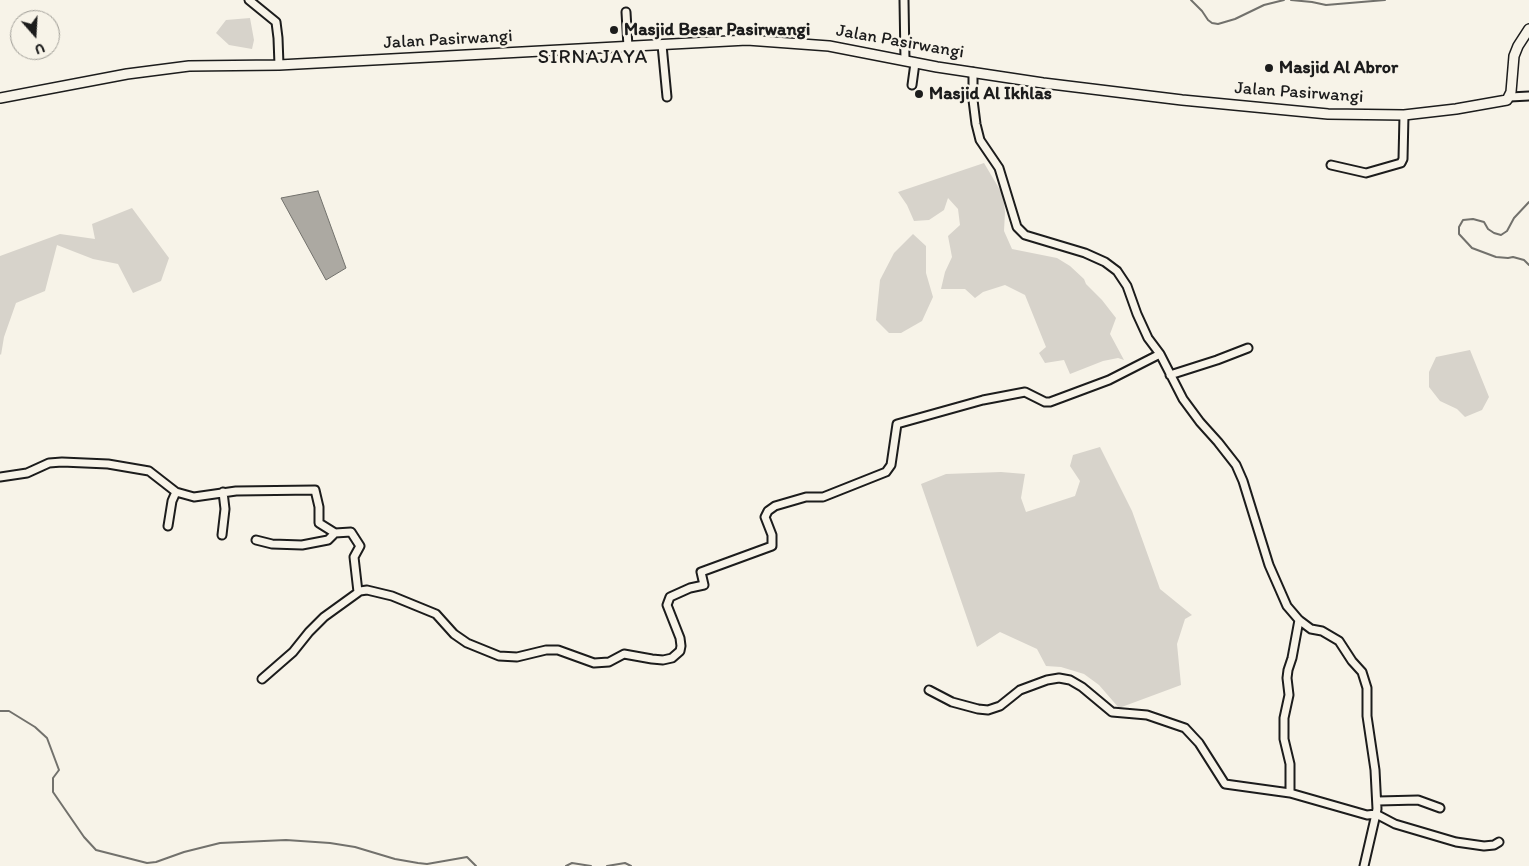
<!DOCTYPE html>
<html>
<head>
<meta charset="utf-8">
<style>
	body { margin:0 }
	#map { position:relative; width:1529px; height:866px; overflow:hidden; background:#f7f3e8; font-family:Itim,sans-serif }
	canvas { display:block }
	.north { position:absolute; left:10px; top:10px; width:50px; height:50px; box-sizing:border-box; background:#f7f3e8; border:1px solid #9f9d96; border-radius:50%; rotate:161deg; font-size:14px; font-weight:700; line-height:20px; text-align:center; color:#1c1c1c }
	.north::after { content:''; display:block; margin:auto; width:18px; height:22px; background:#1c1c1c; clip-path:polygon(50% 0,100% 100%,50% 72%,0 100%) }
</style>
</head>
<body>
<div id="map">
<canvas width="1529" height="866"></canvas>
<div class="north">U</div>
</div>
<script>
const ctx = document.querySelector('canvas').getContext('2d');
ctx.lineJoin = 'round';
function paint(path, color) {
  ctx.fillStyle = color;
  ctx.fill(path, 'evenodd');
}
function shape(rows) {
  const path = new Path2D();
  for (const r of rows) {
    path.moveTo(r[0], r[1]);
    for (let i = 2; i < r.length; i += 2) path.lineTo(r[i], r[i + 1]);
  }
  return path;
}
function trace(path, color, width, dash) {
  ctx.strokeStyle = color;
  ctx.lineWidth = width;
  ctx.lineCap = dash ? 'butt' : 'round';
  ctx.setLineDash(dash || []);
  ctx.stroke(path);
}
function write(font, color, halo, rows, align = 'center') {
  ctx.font = font + ' Itim,sans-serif';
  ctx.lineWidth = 5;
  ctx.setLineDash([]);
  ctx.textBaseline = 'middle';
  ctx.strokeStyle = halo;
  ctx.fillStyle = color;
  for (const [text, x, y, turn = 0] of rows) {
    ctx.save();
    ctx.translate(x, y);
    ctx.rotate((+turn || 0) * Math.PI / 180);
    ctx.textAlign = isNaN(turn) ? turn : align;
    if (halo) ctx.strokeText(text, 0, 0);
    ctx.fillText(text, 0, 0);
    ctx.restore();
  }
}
const green = shape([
	[250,18,254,40,252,49,229,45,216,33,226,20],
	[984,163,1003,195,1005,212,1004,231,1012,249,1057,258,1070,266,1084,279,1086,284,1102,300,1116,318,1110,334,1124,360,1118,358,1103,361,1070,374,1064,360,1045,363,1039,353,1046,347,1025,295,1005,285,983,292,975,298,965,289,941,289,945,272,952,257,948,236,960,225,958,209,948,198,944,210,929,220,914,221,907,205,898,192],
	[132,208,169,258,161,281,133,293,118,264,93,259,57,245,45,291,16,303,4,337,1,355,0,354,0,256,60,234,95,239,92,224],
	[913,234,926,246,926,273,933,297,922,321,901,333,889,333,876,320,880,280,894,253],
	[1470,350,1489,397,1482,410,1465,417,1457,409,1440,401,1429,387,1429,372,1436,357],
	[1100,447,1132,511,1160,589,1192,615,1185,619,1177,644,1181,685,1119,708,1099,685,1084,674,1061,667,1046,666,1037,649,1000,632,977,647,921,484,946,474,1001,472,1025,474,1021,498,1026,512,1075,496,1080,481,1070,466,1073,455]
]);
const water = shape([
	[318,191,346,268,326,280,281,198,318,191]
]);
const stream = shape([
	[1191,0,1202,11,1208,20,1212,23,1218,24,1235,19,1264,5,1284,0],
	[1291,0,1312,2,1326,5,1385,0],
	[1529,202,1514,218,1507,231,1501,235,1494,233,1488,229,1484,222,1473,219,1463,220,1459,227,1459,234,1472,248,1496,257,1508,258,1513,257,1524,260,1529,265],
	[0,711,9,711,35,727,47,738,59,770,53,778,53,792,84,837,96,850,147,863,156,862,184,852,220,843,286,840,330,843,355,847,395,859,418,863,427,864,467,857,476,866],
	[566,866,572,863,591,866],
	[607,866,625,863,631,866]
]);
const minor = shape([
	[249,0,276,22,278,38,279,65],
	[904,0,905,60],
	[626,12,628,47],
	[662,45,667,97],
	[912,85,915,63],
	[1510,97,1529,96],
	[1331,165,1366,173,1401,163,1403,159,1404,115],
	[1170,375,1217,360,1248,348],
	[0,477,27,473,49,463,62,462,108,464,149,471,176,492,194,497,236,491,315,490,319,507,319,523,335,533,351,532,360,546,354,557,358,592],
	[168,526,172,501,176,492],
	[222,535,225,509,223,492],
	[256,540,272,544,302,545,328,540,335,533],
	[262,679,293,652,309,632,324,617,360,591,367,590,392,596,436,614,454,634,467,643,499,656,517,657,546,650,558,650,594,663,609,662,624,654,652,659,663,660,672,658,680,651,681,646,680,638,667,605,670,597,690,588,704,585,701,572,772,546,772,535,765,517,768,511,775,506,806,497,823,497,886,472,891,465,897,424,983,400,1025,392,1045,402,1050,402,1109,380,1160,354],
	[929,690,952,702,978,709,988,710,1000,706,1020,690,1047,680,1059,678,1070,680,1082,687,1112,712,1147,715,1185,728,1199,743,1225,784,1290,793,1367,815,1376,814,1377,809,1375,770,1367,716,1367,688,1362,672,1352,661,1339,641,1322,631,1311,629,1299,620,1287,606,1269,565,1243,481,1236,465,1218,442,1200,422,1183,399,1160,354,1148,338,1137,314,1127,286,1117,271,1105,262,1085,253,1025,235,1017,227,999,168,980,140,976,124,973,100,973,72],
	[1290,793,1290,764,1284,739,1284,718,1289,695,1287,678,1288,670,1292,658,1299,620],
	[1378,801,1418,800,1440,808],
	[1364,866,1376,814,1395,824,1456,842,1484,846,1494,845,1499,842]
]);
const tertiary = shape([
	[0,98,127,74,189,66,279,65,747,40,829,46,937,67,1043,83,1182,100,1328,114,1404,115,1456,109,1507,100,1511,92,1514,56,1518,46,1529,29]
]);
const markers = [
	[614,30,5,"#1c1c1c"],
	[1269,68,5,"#1c1c1c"],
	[919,94,5,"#1c1c1c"]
];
const poiNames = [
	["Masjid Besar Pasirwangi",624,30],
	["Masjid Al Abror",1279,68],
	["Masjid Al Ikhlas",929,94]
];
const streetNames = [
	["Jalan Pasirwangi",448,40,-3],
	["Jalan Pasirwangi",900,42,10],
	["Jalan Pasirwangi",1299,93,4]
];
const quarterNames = [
	["SIRNAJAYA",593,58]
];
paint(green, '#d7d3cb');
paint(water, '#aca9a2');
trace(water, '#72716c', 1);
trace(stream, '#72716c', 2);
trace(minor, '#1c1c1c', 11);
trace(tertiary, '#1c1c1c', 12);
trace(minor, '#f7f3e8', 7);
trace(tertiary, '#f7f3e8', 9);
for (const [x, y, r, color] of markers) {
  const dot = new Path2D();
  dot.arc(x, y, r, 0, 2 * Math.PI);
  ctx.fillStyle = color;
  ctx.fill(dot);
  trace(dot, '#f7f3e8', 2);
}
write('bold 18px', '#1c1c1c', '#f7f3e8', poiNames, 'left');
write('18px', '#1c1c1c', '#f7f3e8', streetNames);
ctx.letterSpacing = '1px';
write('20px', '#1c1c1c', '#f7f3e8', quarterNames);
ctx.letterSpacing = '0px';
</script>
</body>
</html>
